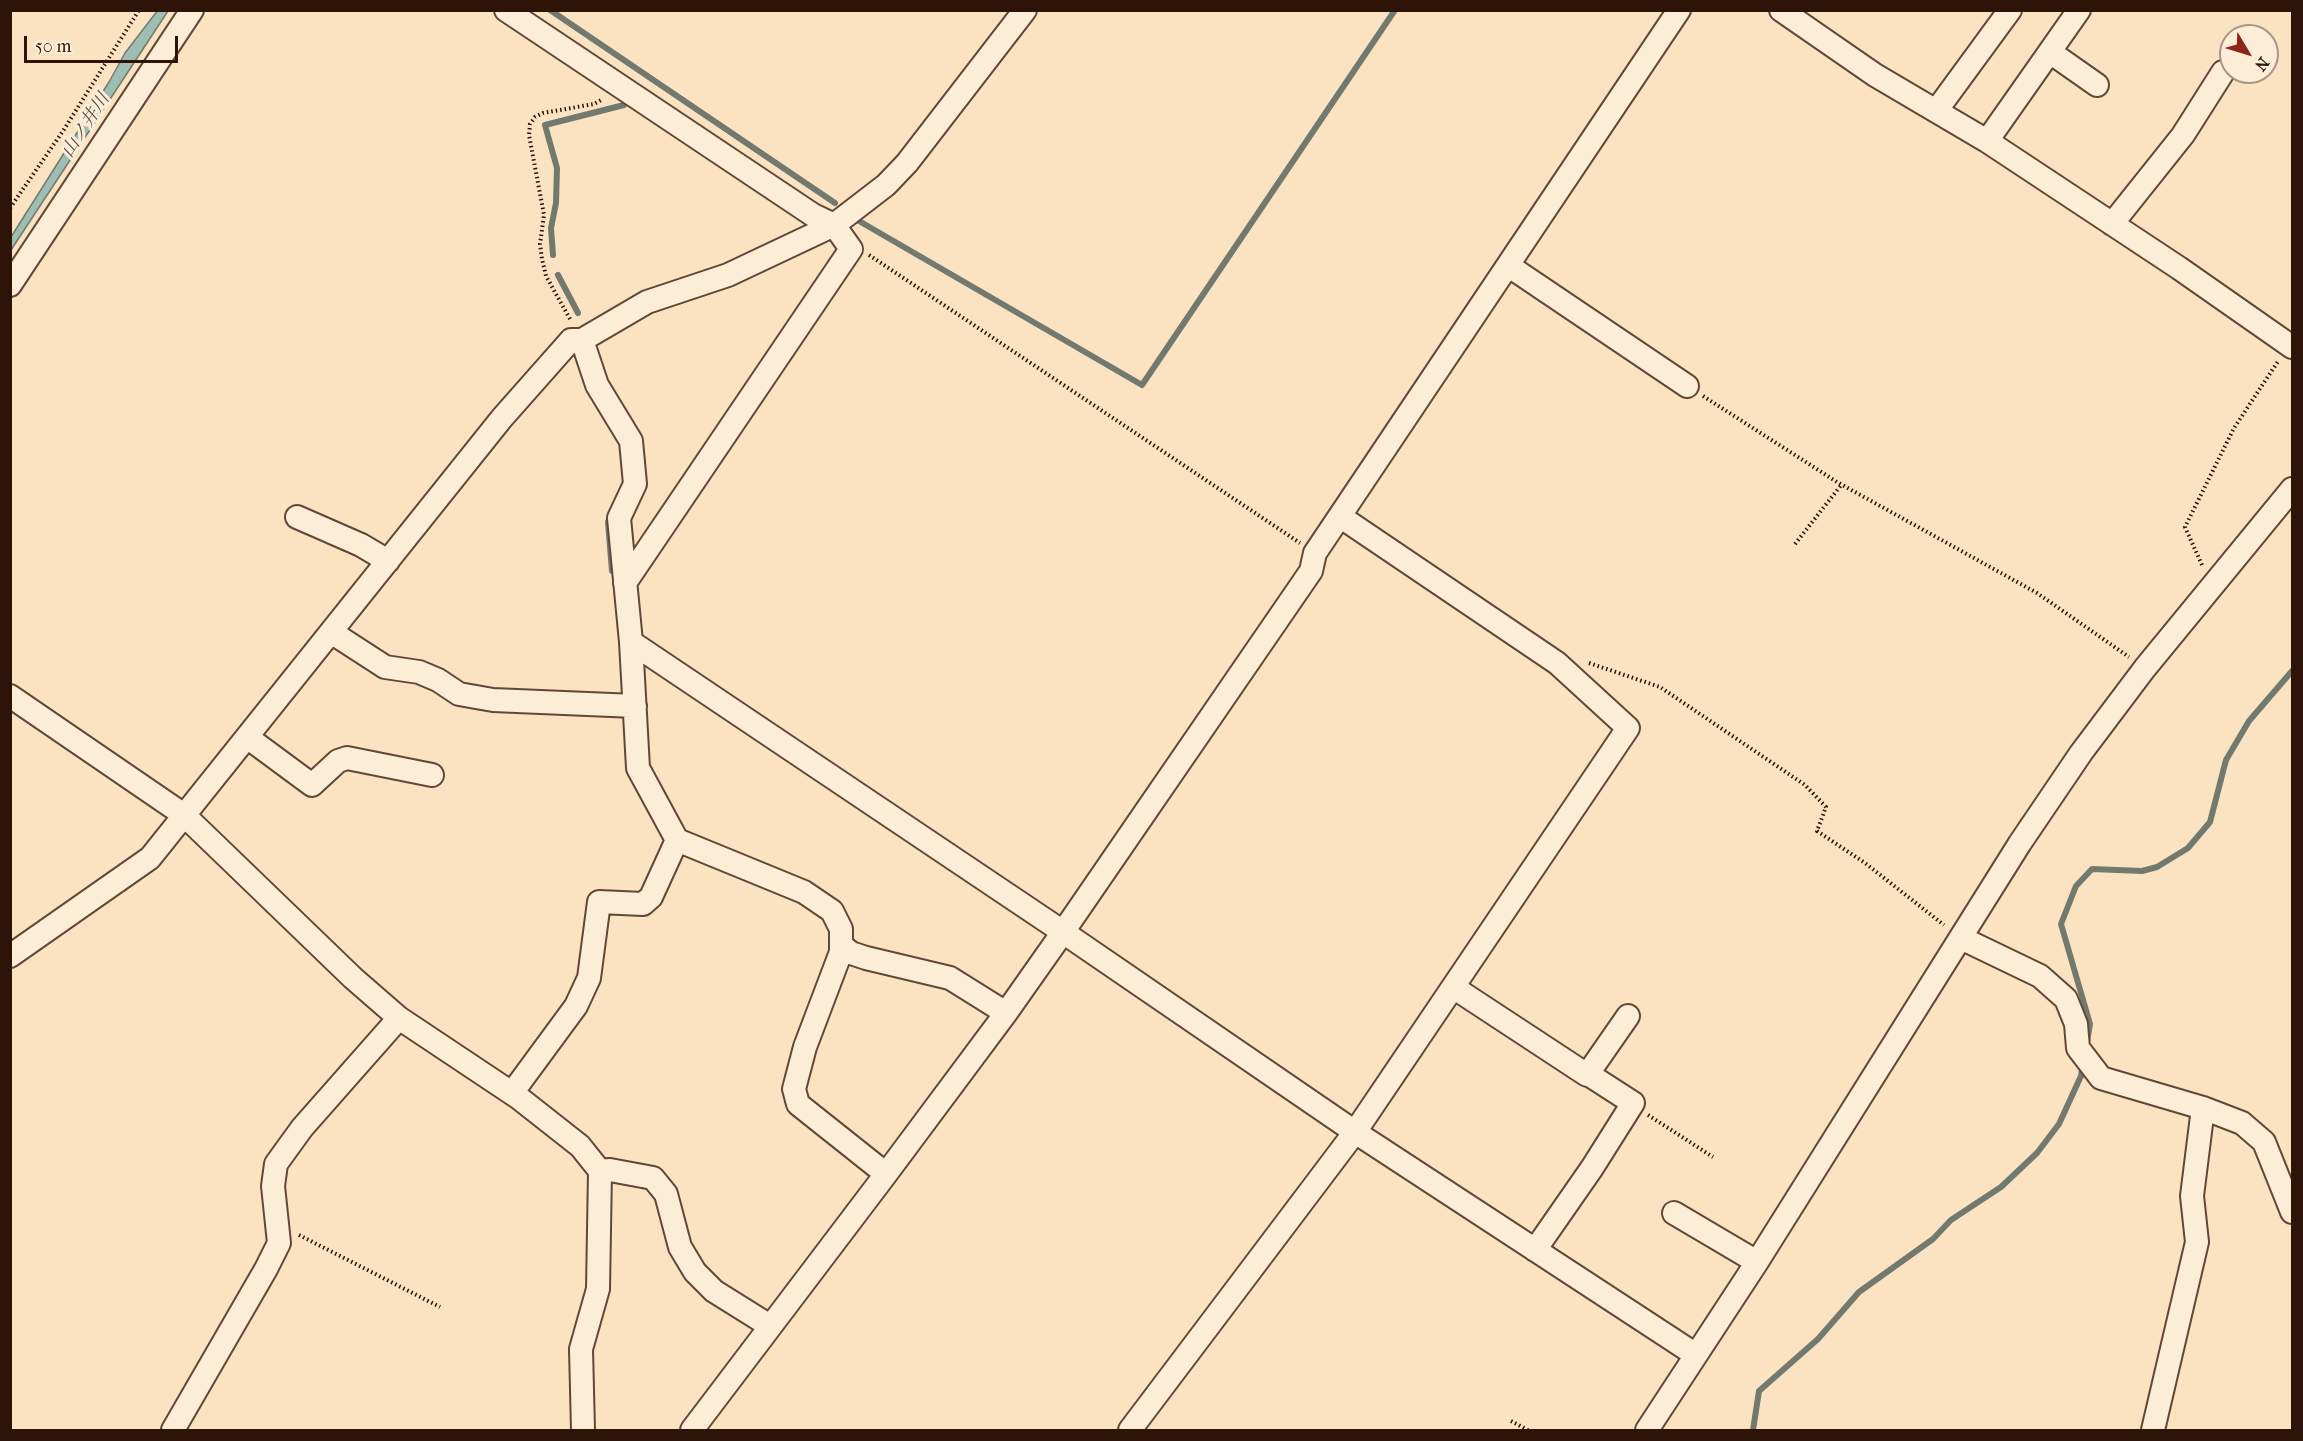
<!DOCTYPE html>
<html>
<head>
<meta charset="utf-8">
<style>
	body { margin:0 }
	#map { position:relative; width:2303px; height:1441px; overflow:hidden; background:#fbe3c2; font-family:"IM FELL French Canon",serif }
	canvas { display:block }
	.frame { position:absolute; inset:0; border:12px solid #2e1309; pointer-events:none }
	.north { position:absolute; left:2219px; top:24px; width:60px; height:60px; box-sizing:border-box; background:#fcedd7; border:2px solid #aa9685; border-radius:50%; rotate:128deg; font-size:16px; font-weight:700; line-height:24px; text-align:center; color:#2e1309 }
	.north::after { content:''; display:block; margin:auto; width:21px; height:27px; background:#8f2418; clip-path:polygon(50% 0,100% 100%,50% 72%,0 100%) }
	.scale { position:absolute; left:24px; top:36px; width:154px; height:27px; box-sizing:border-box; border:3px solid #2e1309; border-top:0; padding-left:8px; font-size:18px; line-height:21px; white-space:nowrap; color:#2e1309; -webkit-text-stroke:4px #fcedd7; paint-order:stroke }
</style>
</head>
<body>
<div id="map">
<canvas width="2303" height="1441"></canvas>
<div class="frame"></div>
<div class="north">N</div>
<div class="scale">50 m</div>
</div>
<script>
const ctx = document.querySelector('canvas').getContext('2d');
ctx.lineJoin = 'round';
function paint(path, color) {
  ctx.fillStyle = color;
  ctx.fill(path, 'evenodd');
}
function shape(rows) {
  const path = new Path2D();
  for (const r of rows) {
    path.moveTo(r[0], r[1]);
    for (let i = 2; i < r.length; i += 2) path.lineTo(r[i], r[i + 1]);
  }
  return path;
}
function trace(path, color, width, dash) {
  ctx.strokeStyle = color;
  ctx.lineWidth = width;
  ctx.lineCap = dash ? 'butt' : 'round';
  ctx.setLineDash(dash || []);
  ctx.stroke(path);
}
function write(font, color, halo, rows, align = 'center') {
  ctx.font = font + ' "IM FELL French Canon","Noto Serif JP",serif';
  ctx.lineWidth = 6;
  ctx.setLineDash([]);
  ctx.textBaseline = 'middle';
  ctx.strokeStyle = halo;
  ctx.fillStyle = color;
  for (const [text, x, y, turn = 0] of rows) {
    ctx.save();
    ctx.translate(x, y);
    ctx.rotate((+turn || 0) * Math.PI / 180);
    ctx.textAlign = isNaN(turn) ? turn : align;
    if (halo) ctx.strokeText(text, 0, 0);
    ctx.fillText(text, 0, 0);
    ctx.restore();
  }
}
const water = shape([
	[158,10,168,11,11,250,11,237,109,82,125,53,158,10]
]);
const stream = shape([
	[550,10,835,203],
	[859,221,1142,385,1395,10],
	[553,255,551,228,556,203,557,168,545,125,624,105],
	[558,275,578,313],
	[611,515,608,522,612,571],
	[2087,1042,2090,1024,2061,924,2076,886,2092,869,2142,871,2157,867,2188,848,2210,822,2226,760,2249,721,2292,671],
	[1753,1430,1759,1391,1818,1339,1859,1292,1933,1239,1951,1220,2001,1187,2037,1153,2059,1124,2081,1076,2083,1064]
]);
const path = shape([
	[10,208,63,131,139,10],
	[869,255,1300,543],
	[570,319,546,276,542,259,540,244,544,215,529,135,530,124,535,117,543,113,594,104,603,99],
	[1703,396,1837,482,2037,593,2129,657],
	[1795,544,1842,484],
	[2202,565,2185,527,2234,428,2279,360],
	[1589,663,1660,687,1805,785,1826,807,1817,831,1865,863,1944,925],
	[1648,1115,1713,1157],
	[299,1235,440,1307],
	[1511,1421,1528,1430]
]);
const minor = shape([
	[506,10,813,215,834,225,851,249,625,583],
	[1781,10,1875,75,1987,141,2179,268,2292,347],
	[2050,52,2097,85],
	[1936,111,2010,10],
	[1987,141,2079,10],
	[2112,224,2183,135,2223,72],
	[1509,266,1687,386],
	[10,285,192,10],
	[582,340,597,385,631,441,635,484,619,518,631,642,638,768,677,840,804,892,832,911,841,929,841,952,805,1047,794,1089,798,1104,886,1174],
	[297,517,361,545,388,561],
	[331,632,385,667,419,672,438,680,459,694,493,700,635,706],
	[631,642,1063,932,1355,1132,1696,1355],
	[10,696,184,815,353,978,399,1018,519,1098,580,1146,600,1171,598,1289,581,1349,583,1430],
	[247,737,312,785,338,761,347,758,432,775],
	[1961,938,2040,976,2066,999,2076,1024,2078,1048,2101,1078,2203,1108,2242,1123,2264,1142,2292,1212],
	[841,945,851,953,866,958,950,978,1006,1013],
	[10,956,150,858,502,418,571,340,582,340,647,302,728,275,834,225,886,185,907,163,1025,10],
	[1453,987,1587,1075,1628,1016],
	[512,1093,576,1006,589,978,599,902,643,904,651,897,677,840],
	[600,1171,610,1170,653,1178,666,1194,680,1247,695,1272,714,1291,770,1326],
	[1674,1213,1757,1262],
	[1535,1250,1592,1168,1633,1103,1588,1074],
	[173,1430,266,1269,279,1243,273,1186,276,1164,302,1128,399,1018],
	[692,1430,886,1174,1006,1013,1063,932,1311,571,1315,553,1679,10],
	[1130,1430,1355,1132,1628,728,1557,663,1341,517],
	[1647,1430,1757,1262,2020,843,2081,753,2145,668,2292,489],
	[2153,1430,2197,1242,2192,1196,2203,1108]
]);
const waterNames = [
	["山ノ井川",86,126,-57]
];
paint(water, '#9fbeb3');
trace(water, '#727a6f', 1.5);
trace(stream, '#727a6f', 6);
trace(minor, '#614737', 26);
trace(path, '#2e1309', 4, [1.5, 3]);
trace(minor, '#fcedd7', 22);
write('italic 18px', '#564f44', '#fcedd7', waterNames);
</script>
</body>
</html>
